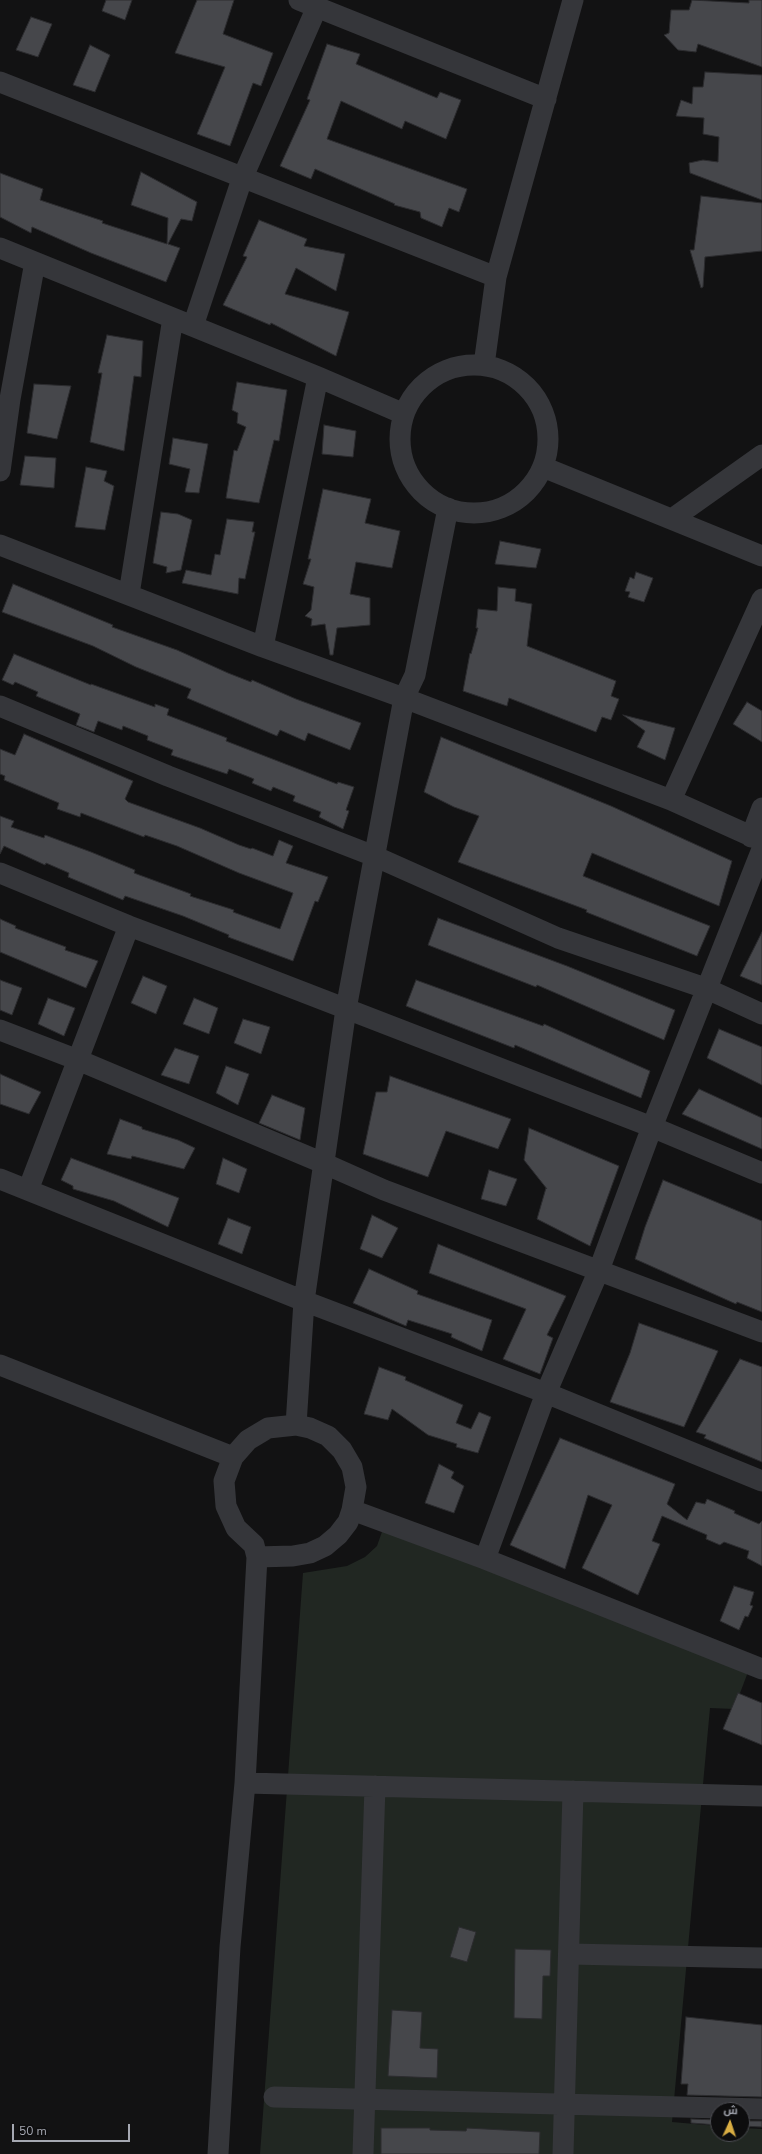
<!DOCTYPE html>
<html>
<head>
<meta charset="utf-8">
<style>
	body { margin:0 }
	#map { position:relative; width:762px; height:2154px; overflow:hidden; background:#121213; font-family:"Nunito Sans",Cairo,sans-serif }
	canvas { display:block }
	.north { position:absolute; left:710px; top:2102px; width:40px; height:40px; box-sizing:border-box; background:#0d0d0e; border:1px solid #4a4b50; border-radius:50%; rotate:3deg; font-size:11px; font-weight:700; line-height:16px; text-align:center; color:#a5a8b2 }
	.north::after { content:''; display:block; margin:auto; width:14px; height:18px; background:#daae43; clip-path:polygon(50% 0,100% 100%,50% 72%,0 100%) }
	.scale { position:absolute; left:12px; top:2124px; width:118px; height:18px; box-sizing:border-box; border:2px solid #a5a8b2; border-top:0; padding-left:5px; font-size:12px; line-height:14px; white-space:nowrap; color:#a5a8b2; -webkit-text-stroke:3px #0d0d0e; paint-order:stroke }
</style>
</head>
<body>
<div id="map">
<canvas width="762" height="2154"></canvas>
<div class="north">ش</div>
<div class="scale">50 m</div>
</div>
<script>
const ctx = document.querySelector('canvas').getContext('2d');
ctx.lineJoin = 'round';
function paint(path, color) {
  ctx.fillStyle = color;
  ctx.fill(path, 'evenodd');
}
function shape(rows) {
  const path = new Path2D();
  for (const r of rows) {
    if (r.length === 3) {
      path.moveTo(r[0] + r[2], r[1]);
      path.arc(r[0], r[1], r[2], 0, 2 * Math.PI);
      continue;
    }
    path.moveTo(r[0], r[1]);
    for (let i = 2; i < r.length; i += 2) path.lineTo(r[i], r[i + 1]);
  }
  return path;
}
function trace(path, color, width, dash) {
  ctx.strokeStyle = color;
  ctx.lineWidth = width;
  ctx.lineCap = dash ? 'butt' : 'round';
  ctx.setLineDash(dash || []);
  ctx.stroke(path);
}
const green = shape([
	[384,1526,748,1672,734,1709,710,1708,672,2122,718,2126,718,2134,742,2134,742,2128,762,2129,762,2154,260,2154,303,1573,347,1566,365,1557,377,1546]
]);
const building = shape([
	[106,0,132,0,125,20,102,11,106,0],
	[197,0,234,0,223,34,273,53,261,86,253,83,230,146,197,134,225,67,175,53,197,0],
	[692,0,749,3,749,0,762,0,762,67,698,44,696,52,678,50,664,35,669,33,671,10,689,10,692,0],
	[31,17,52,24,38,57,16,50,31,17],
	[327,44,360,54,356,64,437,98,440,92,461,100,446,139,405,121,402,129,341,101,327,139,467,189,459,212,449,208,442,227,421,218,420,212,394,205,395,204,315,169,311,179,280,166,310,100,307,99,327,44],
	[90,45,110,55,95,92,73,85,90,45],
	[705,72,762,75,762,200,690,173,689,163,703,160,718,162,719,137,703,134,704,118,676,116,681,100,692,104,693,87,703,87,705,72],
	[141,172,197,202,192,221,181,219,168,244,180,248,166,282,91,253,32,227,31,233,0,217,0,173,43,189,40,200,103,221,102,223,167,244,168,218,131,205,141,172],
	[701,196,762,203,762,251,705,257,703,287,701,288,690,250,694,250,701,196],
	[259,220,307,239,304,246,345,254,336,291,296,268,285,294,349,312,336,356,271,323,270,325,223,305,247,257,243,256,259,220],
	[107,335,143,341,141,377,134,376,124,451,90,442,102,373,98,373,107,335],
	[237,382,287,390,279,441,274,440,259,503,226,498,234,450,237,451,246,427,237,423,238,413,232,410,237,382],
	[34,384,71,386,57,439,27,433,34,384],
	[324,425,356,431,353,457,322,454,324,425],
	[173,438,208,444,199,493,185,492,190,469,169,464,173,438],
	[25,456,56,458,54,488,20,485,25,456],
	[86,467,107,471,104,481,114,486,105,530,75,527,86,467],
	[323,489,371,499,365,523,400,531,392,568,356,562,350,594,370,598,370,625,337,628,333,655,330,655,325,624,311,626,312,619,305,616,311,610,314,587,303,584,311,559,308,559,323,489],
	[161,512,178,514,192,520,181,570,166,573,167,567,153,563,161,512],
	[227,519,254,522,252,532,255,532,245,579,239,578,238,594,182,583,186,570,211,575,215,554,220,555,227,519],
	[500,541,541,549,536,568,495,564,500,541],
	[636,572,653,578,644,602,628,597,630,592,625,591,630,577,634,579,636,572],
	[13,584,113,625,112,627,177,650,228,673,251,682,252,680,296,699,361,723,350,750,308,733,305,741,280,730,277,736,187,698,191,689,136,667,93,646,2,612,13,584],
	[498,587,516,589,515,601,532,604,527,646,616,681,611,696,619,699,611,720,602,717,596,732,509,698,507,706,463,691,470,653,471,654,478,628,476,628,478,609,497,611,498,587],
	[14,654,91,685,91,684,155,707,155,704,169,709,167,715,227,738,226,741,337,784,338,782,354,787,346,810,349,811,343,829,319,817,321,812,293,801,295,796,273,787,271,791,252,783,254,779,229,769,227,774,171,755,173,750,147,740,148,736,123,726,122,730,98,721,94,732,76,725,80,714,36,696,38,692,15,682,13,685,2,680,14,654],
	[747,702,762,711,762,742,733,724,747,702],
	[623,715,675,728,665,760,637,747,645,731,623,715],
	[24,734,133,781,125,799,128,802,200,828,239,845,251,849,252,848,273,856,279,840,293,846,286,863,328,877,318,902,315,901,293,961,228,937,229,935,183,916,125,896,123,900,111,895,68,877,69,873,46,863,45,865,4,846,0,854,0,816,14,821,11,827,44,838,45,835,91,852,135,870,134,873,191,894,190,896,234,910,233,912,280,929,293,893,239,873,177,846,145,835,144,837,81,813,80,817,57,809,59,803,4,780,5,776,0,774,0,749,15,755,24,734],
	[441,737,611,806,732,861,719,906,592,853,583,876,710,926,697,956,586,912,587,910,458,862,479,816,454,807,424,792,441,737],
	[438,918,567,966,675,1010,664,1040,537,985,536,987,428,945,438,918],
	[0,919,16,926,15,928,66,947,65,950,98,961,86,988,0,952,0,919],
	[762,932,762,985,740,976,762,932],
	[143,976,167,986,156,1014,131,1003,143,976],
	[0,980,22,988,12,1015,0,1010,0,980],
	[416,980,543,1026,544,1024,650,1071,641,1098,515,1045,514,1048,406,1006,416,980],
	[48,998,75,1008,64,1036,38,1024,48,998],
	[194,998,218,1008,209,1034,183,1024,194,998],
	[243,1019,270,1027,261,1054,234,1043,243,1019],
	[719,1029,762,1047,762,1085,707,1058,719,1029],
	[175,1048,199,1056,189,1084,161,1075,175,1048],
	[226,1066,249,1074,238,1105,216,1093,226,1066],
	[0,1074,41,1092,29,1114,0,1104,0,1074],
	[390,1076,511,1119,498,1149,446,1131,428,1177,363,1154,376,1092,387,1092,390,1076],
	[699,1089,762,1118,762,1149,682,1114,699,1089],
	[272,1095,305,1108,300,1140,259,1123,272,1095],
	[120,1119,142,1127,142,1129,178,1140,195,1148,184,1169,132,1156,131,1159,107,1154,120,1119],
	[529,1128,619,1166,590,1246,537,1219,546,1188,547,1189,524,1160,529,1128],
	[71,1158,179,1198,168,1227,114,1201,73,1189,73,1186,61,1180,71,1158],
	[223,1158,247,1169,239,1193,216,1184,223,1158],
	[489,1170,517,1179,506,1206,481,1199,489,1170],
	[663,1180,762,1221,762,1312,737,1302,736,1304,635,1259,645,1227,663,1180],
	[372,1215,398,1228,382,1258,360,1249,372,1215],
	[228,1218,251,1227,242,1254,218,1244,228,1218],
	[438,1244,566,1296,547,1335,553,1338,540,1374,503,1359,526,1309,429,1273,438,1244],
	[369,1269,418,1291,417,1294,492,1320,482,1351,451,1337,452,1334,408,1320,406,1326,353,1303,369,1269],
	[639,1323,718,1351,684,1427,610,1402,630,1353,639,1323],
	[740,1359,762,1367,762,1462,704,1438,706,1435,696,1432,740,1359],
	[379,1367,406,1377,405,1380,463,1405,456,1423,471,1429,479,1412,491,1417,478,1453,456,1447,457,1444,428,1435,392,1409,388,1420,364,1414,379,1367],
	[560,1438,675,1484,667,1504,687,1520,696,1502,705,1504,707,1499,735,1511,734,1513,759,1524,762,1521,762,1566,747,1558,749,1551,724,1542,720,1545,706,1539,707,1535,662,1516,652,1541,660,1544,638,1595,582,1568,612,1505,588,1495,565,1569,510,1545,560,1438],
	[439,1464,454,1472,451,1478,464,1486,454,1513,425,1503,439,1464],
	[734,1586,754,1592,750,1605,753,1606,748,1617,745,1616,739,1630,720,1621,734,1586],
	[738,1693,762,1703,762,1745,723,1729,738,1693],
	[459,1927,476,1932,467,1962,450,1957,459,1927],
	[515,1949,551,1950,550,1976,543,1976,542,2019,514,2018,515,1949],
	[392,2010,422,2012,420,2048,438,2049,437,2078,388,2076,392,2010],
	[686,2017,762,2025,762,2097,687,2095,688,2084,681,2084,686,2017],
	[691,2119,718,2120,718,2125,691,2123,691,2119],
	[742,2121,762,2121,762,2127,742,2126,742,2121],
	[381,2128,430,2128,430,2130,466,2131,467,2128,540,2132,539,2154,381,2154,381,2128]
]);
const minor = shape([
	[299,0,546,99],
	[0,82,496,277],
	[0,248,318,377,404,414],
	[193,326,242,179,317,7],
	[484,365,496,277,573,0],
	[474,439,74],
	[543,467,762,556],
	[0,471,10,399,35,262],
	[672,519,762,455],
	[0,545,263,647,404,698,671,800,762,841],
	[129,594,173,318],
	[263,647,318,377],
	[0,706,168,776,374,856,558,938,705,988,762,1014],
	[671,800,762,599],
	[751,837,762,808],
	[0,873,129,926,233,965,652,1127,762,1173],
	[0,1030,78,1060,323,1163,384,1190,762,1332],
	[0,1179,304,1301,546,1393,762,1481],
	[28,1190,129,926],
	[0,1365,233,1457],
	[296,1425,304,1301,346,1009,404,698,415,675,448,508],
	[296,1425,310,1428,328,1436,342,1450,352,1467,356,1487,352,1510,348,1522,338,1535,325,1546,310,1553,293,1556,257,1557,254,1545,236,1528,226,1506,224,1481,233,1457,248,1440,268,1428,296,1425],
	[352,1510,485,1559,762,1669],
	[485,1559,546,1393,599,1270,652,1127,762,849],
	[245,1783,762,1796],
	[569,1954,762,1958],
	[274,2097,762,2109],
	[218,2154,230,1947,245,1783,257,1557],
	[363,2154,375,1786],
	[563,2154,573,1791]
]);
paint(green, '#212722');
paint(building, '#46474b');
trace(building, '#2c2c2f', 1);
trace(minor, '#35363a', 21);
</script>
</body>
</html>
